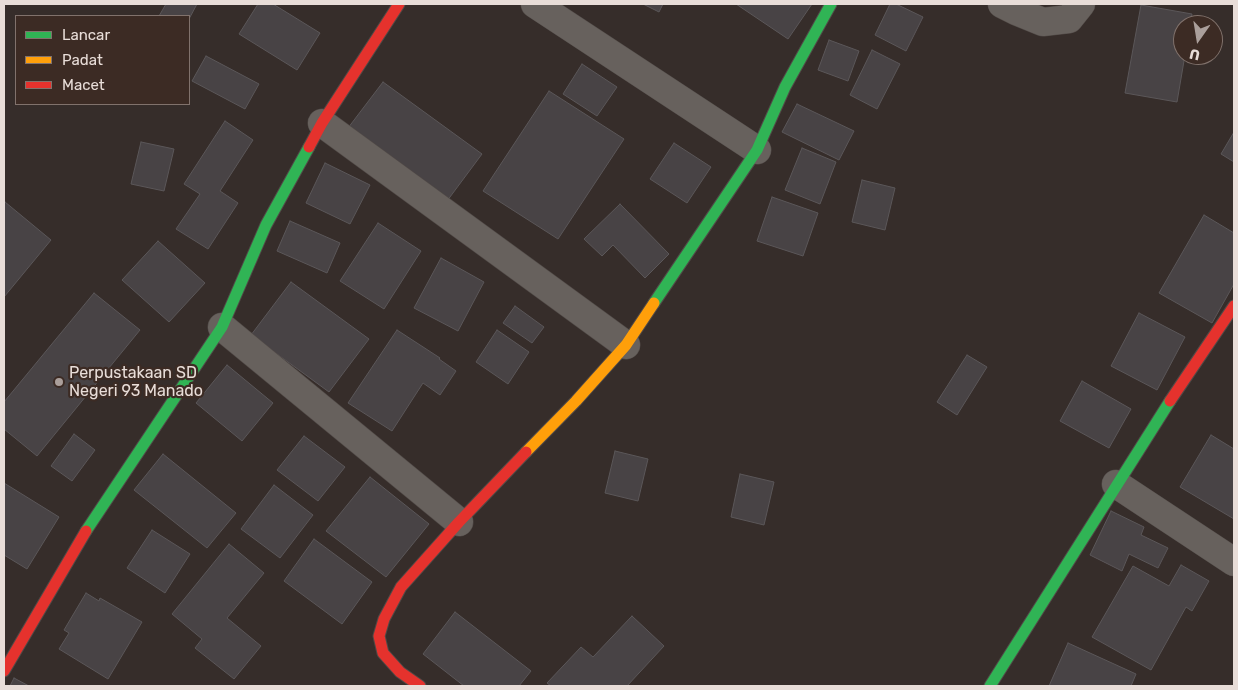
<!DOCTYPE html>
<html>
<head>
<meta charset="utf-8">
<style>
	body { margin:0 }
	#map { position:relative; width:1238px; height:690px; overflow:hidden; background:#362d2a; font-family:Rubik,sans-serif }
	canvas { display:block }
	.frame { position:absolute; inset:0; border:5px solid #e8ddd8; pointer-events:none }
	.legend { position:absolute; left:15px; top:15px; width:175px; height:90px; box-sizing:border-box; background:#3c2b24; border:1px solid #81726c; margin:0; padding:6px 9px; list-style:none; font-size:15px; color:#e8ddd8 }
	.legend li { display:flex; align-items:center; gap:10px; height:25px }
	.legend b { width:25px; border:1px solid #81726c }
	.north { position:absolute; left:1173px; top:15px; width:50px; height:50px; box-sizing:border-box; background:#3c2b24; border:1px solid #81726c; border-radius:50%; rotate:193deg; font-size:14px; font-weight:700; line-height:20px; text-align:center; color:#e8ddd8 }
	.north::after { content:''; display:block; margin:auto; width:18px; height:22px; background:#aa9f9b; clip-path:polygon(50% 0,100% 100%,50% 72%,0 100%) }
</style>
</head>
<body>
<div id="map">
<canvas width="1238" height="690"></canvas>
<div class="frame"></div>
<ul class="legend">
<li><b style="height:6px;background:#30b455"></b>Lancar</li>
<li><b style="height:6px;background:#ff9f0a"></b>Padat</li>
<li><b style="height:6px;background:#e5322d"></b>Macet</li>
</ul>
<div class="north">U</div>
</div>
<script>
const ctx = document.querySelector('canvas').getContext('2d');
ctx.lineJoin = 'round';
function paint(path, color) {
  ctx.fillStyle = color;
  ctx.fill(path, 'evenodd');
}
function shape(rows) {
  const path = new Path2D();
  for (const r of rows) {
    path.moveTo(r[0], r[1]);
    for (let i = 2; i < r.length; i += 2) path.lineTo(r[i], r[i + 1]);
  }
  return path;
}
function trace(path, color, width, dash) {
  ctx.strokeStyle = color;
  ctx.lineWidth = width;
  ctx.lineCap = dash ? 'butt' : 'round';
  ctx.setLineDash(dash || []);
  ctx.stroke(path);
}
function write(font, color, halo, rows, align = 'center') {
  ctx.font = font + ' Rubik,sans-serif';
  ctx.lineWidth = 4.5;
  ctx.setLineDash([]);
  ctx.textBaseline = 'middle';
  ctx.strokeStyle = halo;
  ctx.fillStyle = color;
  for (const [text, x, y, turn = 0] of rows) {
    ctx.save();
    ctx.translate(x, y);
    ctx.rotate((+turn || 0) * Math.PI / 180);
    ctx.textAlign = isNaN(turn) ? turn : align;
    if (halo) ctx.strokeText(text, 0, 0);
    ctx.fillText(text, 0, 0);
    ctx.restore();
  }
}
const building = shape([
	[166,4,197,4,189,19,189,16,159,16,166,4],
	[258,4,273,4,320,33,297,70,239,34,258,4],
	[643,4,663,4,659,12,643,4],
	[736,4,812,4,788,39,736,4],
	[890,4,896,4,923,17,906,51,875,35,890,4],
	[1141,5,1192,14,1190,25,1183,25,1183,55,1185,55,1177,102,1125,93,1141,5],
	[829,40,859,51,848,81,818,70,829,40],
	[872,50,900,64,877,109,850,95,872,50],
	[206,56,259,84,245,109,192,81,206,56],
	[582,64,617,87,597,116,563,94,582,64],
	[383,82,482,154,447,201,348,128,383,82],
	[549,91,624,139,558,239,483,191,549,91],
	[797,104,854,131,839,160,782,132,797,104],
	[225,121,253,140,220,191,238,203,208,249,176,229,200,194,184,184,225,121],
	[1234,132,1234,162,1221,154,1234,132],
	[141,142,174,149,164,191,131,184,141,142],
	[674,143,711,167,687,203,650,179,674,143],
	[802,148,836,162,820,204,785,190,802,148],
	[325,163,370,185,350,224,306,203,325,163],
	[862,180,895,188,885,230,852,222,862,180],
	[772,197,818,213,803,256,757,241,772,197],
	[5,202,51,240,4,297,4,203,5,202],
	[620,204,669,254,645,278,613,245,602,256,584,239,620,204],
	[1204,215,1234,233,1234,284,1212,323,1159,293,1204,215],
	[290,221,340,243,327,273,277,251,290,221],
	[378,223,421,251,384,309,340,281,378,223],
	[158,241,205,283,169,322,122,280,158,241],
	[441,258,484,282,458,331,414,308,441,258],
	[291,282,369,339,329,392,251,335,291,282],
	[94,293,140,330,37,456,4,429,4,402,94,293],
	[515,306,544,327,532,343,503,323,515,306],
	[1139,313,1185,337,1157,390,1111,366,1139,313],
	[397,330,440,358,439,359,456,371,440,395,423,383,392,431,348,403,397,330],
	[497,330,529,352,508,384,476,362,497,330],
	[967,355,987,367,957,415,937,402,967,355],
	[227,365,273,403,242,441,196,403,227,365],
	[1082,381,1131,409,1109,448,1060,421,1082,381],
	[74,434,95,450,72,481,51,466,74,434],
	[1211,435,1234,449,1234,519,1180,487,1211,435],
	[304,436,345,467,318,501,277,470,304,436],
	[615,451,648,459,638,501,605,493,615,451],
	[163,454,236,513,207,548,134,490,163,454],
	[740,474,774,482,764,525,731,517,740,474],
	[370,477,429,524,386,577,326,531,370,477],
	[4,483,59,517,27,569,4,555,4,483],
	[274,485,313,515,280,558,241,529,274,485],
	[1111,511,1144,527,1141,535,1168,548,1158,568,1129,554,1122,571,1090,555,1111,511],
	[152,530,190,554,165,593,127,568,152,530],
	[314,539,372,582,342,624,284,581,314,539],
	[229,544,264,573,227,618,261,646,234,679,195,648,202,639,172,614,229,544],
	[1181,565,1209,581,1192,611,1186,607,1151,670,1092,637,1133,566,1169,586,1181,565],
	[86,593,99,601,100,598,142,622,108,679,59,649,69,633,64,630,86,593],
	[455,612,531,671,519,686,464,686,423,654,455,612],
	[632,616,664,646,627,686,551,686,547,683,581,647,593,657,632,616],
	[1068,643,1136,674,1131,686,1049,686,1068,643],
	[14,678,29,686,10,686,14,678]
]);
const street = shape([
	[535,4,757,150],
	[1002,4,1016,11,1043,22,1069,19,1081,4],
	[322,123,626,345],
	[222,327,459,522],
	[1116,484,1234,562]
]);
const fast = shape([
	[654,303,757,150,785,87,831,4],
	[86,531,222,327,266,225,309,147],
	[990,686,1170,401]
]);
const slow = shape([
	[526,452,576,401,626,345,654,303]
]);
const jam = shape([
	[309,147,322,123,399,4],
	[1170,401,1234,306],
	[4,671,86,531],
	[420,686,400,672,383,653,379,636,384,619,401,587,459,522,526,452]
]);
const markers = [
	[59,382,5,"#aa9f9b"]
];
const poiNames = [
	["Perpustakaan SD",69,373],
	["Negeri 93 Manado",69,391]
];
paint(building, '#484345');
trace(building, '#5b5759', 1);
trace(street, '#514a47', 29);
trace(fast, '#514a47', 13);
trace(slow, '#514a47', 13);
trace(jam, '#514a47', 13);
trace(street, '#67615d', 28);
trace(fast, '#30b455', 11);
trace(slow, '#ff9f0a', 11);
trace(jam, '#e5322d', 11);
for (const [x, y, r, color] of markers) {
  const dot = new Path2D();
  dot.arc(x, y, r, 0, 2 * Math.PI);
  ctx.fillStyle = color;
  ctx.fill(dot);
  trace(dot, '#3c2b24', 2);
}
write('16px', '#e8ddd8', '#3c2b24', poiNames, 'left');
</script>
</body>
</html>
